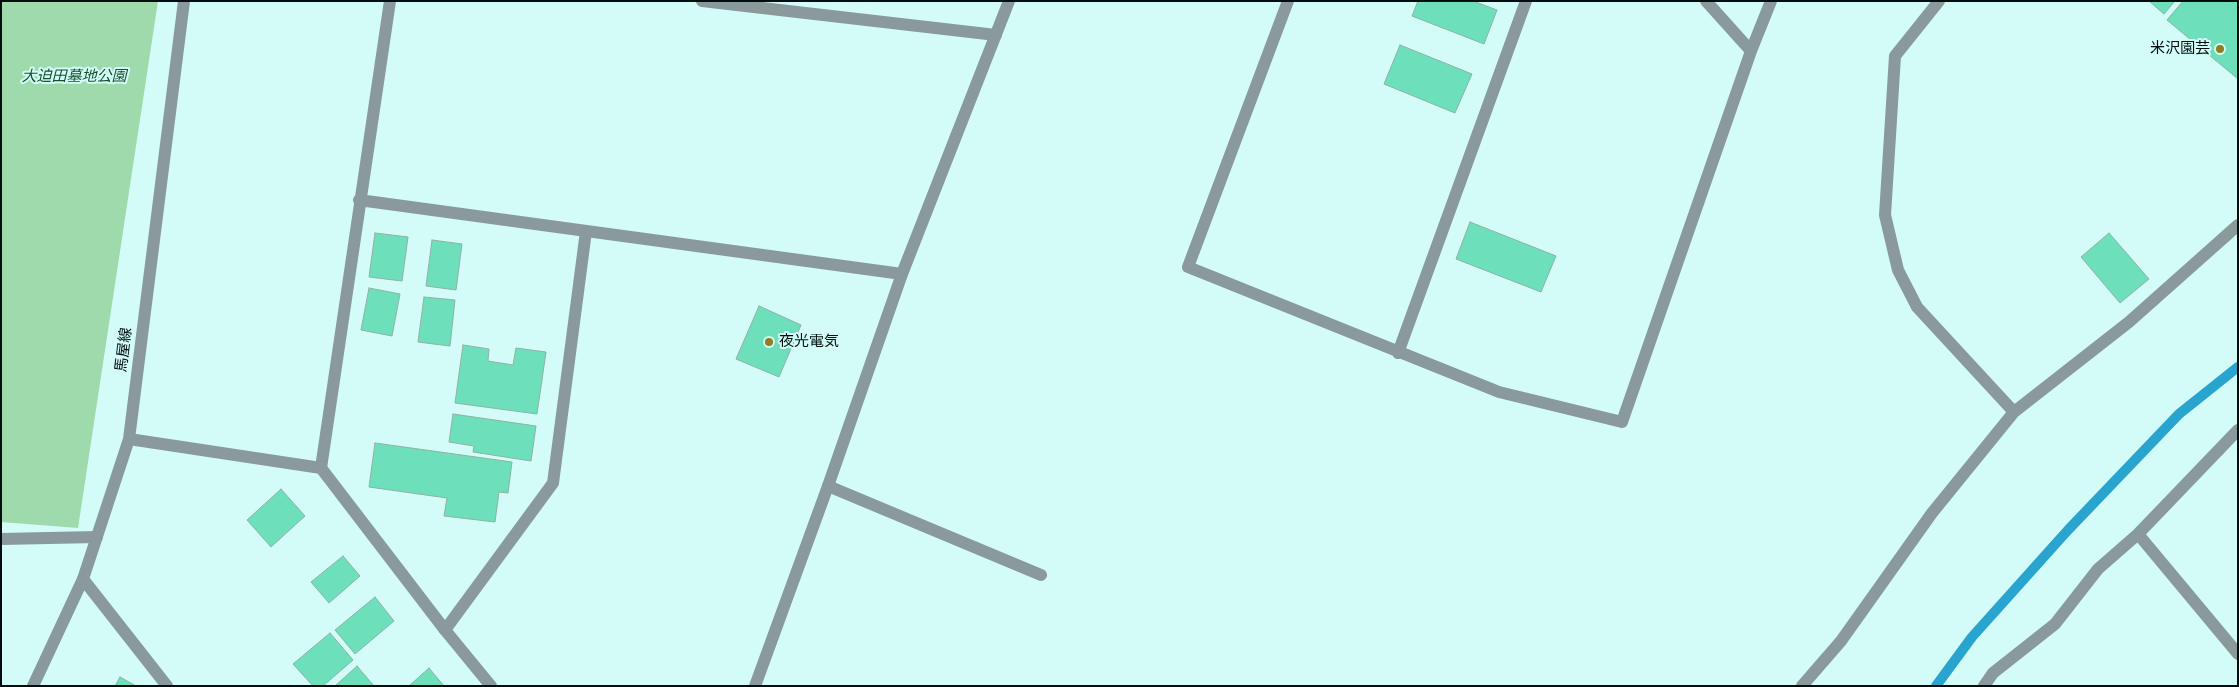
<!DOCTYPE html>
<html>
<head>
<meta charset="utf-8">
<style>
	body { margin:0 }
	#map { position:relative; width:2239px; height:687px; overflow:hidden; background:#d3fcf8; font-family:"Roboto Serif",serif }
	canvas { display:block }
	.frame { position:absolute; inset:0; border:2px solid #020e0d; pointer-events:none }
</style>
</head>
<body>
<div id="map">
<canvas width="2239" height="687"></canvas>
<div class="frame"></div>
</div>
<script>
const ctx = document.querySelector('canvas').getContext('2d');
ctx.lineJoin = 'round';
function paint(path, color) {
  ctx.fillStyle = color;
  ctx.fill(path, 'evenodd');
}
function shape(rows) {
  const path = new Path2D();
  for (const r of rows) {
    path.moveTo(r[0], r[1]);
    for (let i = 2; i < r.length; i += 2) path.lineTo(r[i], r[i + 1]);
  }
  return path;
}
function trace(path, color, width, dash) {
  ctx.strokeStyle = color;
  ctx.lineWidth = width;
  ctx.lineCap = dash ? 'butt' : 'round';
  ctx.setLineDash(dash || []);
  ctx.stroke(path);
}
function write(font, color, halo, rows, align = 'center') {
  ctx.font = font + ' "Roboto Serif","Noto Sans JP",serif';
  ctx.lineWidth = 4;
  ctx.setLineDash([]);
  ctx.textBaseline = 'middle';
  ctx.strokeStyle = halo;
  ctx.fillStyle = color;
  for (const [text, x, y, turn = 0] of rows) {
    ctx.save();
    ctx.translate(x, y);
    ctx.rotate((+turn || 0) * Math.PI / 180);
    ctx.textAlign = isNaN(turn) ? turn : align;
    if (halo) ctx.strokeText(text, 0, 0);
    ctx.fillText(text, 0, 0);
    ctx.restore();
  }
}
const green = shape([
	[1,1,158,1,78,528,1,522]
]);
const stream = shape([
	[1936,686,1972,637,2068,530,2179,414,2238,367]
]);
const building = shape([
	[1418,1,1473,1,1497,10,1484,44,1412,16,1418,1],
	[2149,1,2175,1,2164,14,2149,1],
	[2183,1,2238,1,2238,79,2167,20,2183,1],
	[1400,45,1472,74,1455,113,1384,84,1400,45],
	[1470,222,1556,256,1541,292,1456,259,1470,222],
	[375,233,408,237,402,281,369,277,375,233],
	[2109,233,2149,279,2120,303,2081,257,2109,233],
	[432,240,462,244,456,290,426,286,432,240],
	[369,288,400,294,392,336,361,330,369,288],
	[424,297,455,300,450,346,418,342,424,297],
	[759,306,801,325,779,377,736,359,759,306],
	[463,345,489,349,488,361,513,365,516,348,546,352,537,414,455,403,463,345],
	[453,414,536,426,531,461,473,452,474,446,449,442,453,414],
	[375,443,512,462,508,493,499,492,495,522,444,516,447,498,369,487,375,443],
	[281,489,305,516,271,547,247,520,281,489],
	[343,556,360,576,329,603,311,582,343,556],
	[375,597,394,621,355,654,335,630,375,597],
	[330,633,353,660,323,686,313,686,293,664,330,633],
	[357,666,374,686,335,686,357,666],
	[429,668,444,686,409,686,429,668],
	[120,677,136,686,115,686,120,677]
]);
const minor = shape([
	[702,1,996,35],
	[1288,1,1188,267,1499,392,1622,422,1751,51,1771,1],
	[1706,1,1751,51],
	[1939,1,1895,56,1885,215,1898,270,1917,307,2014,412],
	[359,200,902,274],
	[1398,353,1526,1],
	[321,468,390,1],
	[828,486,1041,575],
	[2138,534,2238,654],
	[1,539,97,537],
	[83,579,167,686],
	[445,630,553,483,586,231],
	[1802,686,1841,641,1932,513,2014,412,2129,322,2238,225],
	[1984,686,1993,673,2055,624,2098,569,2138,534,2238,430]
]);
const tertiary = shape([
	[129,439,321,468,445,630,491,686],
	[33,686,83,579,129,439,184,1],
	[755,686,828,486,902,274,1009,1]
]);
const markers = [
	[2220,49,5,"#927b21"],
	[769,342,5,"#927b21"]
];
const poiNames = [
	["米沢園芸",2210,49],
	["夜光電気",779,342,"left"]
];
const parkNames = [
	["大迫田墓地公園",74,77]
];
const streetNames = [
	["馬屋線",124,350,-83]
];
paint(green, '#9fdaac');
trace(stream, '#29a4ce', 10);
paint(building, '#6de0bb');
trace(building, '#8eb1a3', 1);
trace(minor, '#89999c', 12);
trace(tertiary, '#89999c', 12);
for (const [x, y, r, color] of markers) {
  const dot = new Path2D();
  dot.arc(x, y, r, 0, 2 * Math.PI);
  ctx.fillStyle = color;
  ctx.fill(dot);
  trace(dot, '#d3fcf8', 2);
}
write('15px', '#020e0d', '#d3fcf8', poiNames, 'right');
write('italic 15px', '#155029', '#d3fcf8', parkNames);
write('15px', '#020e0d', '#d3fcf8', streetNames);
</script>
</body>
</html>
